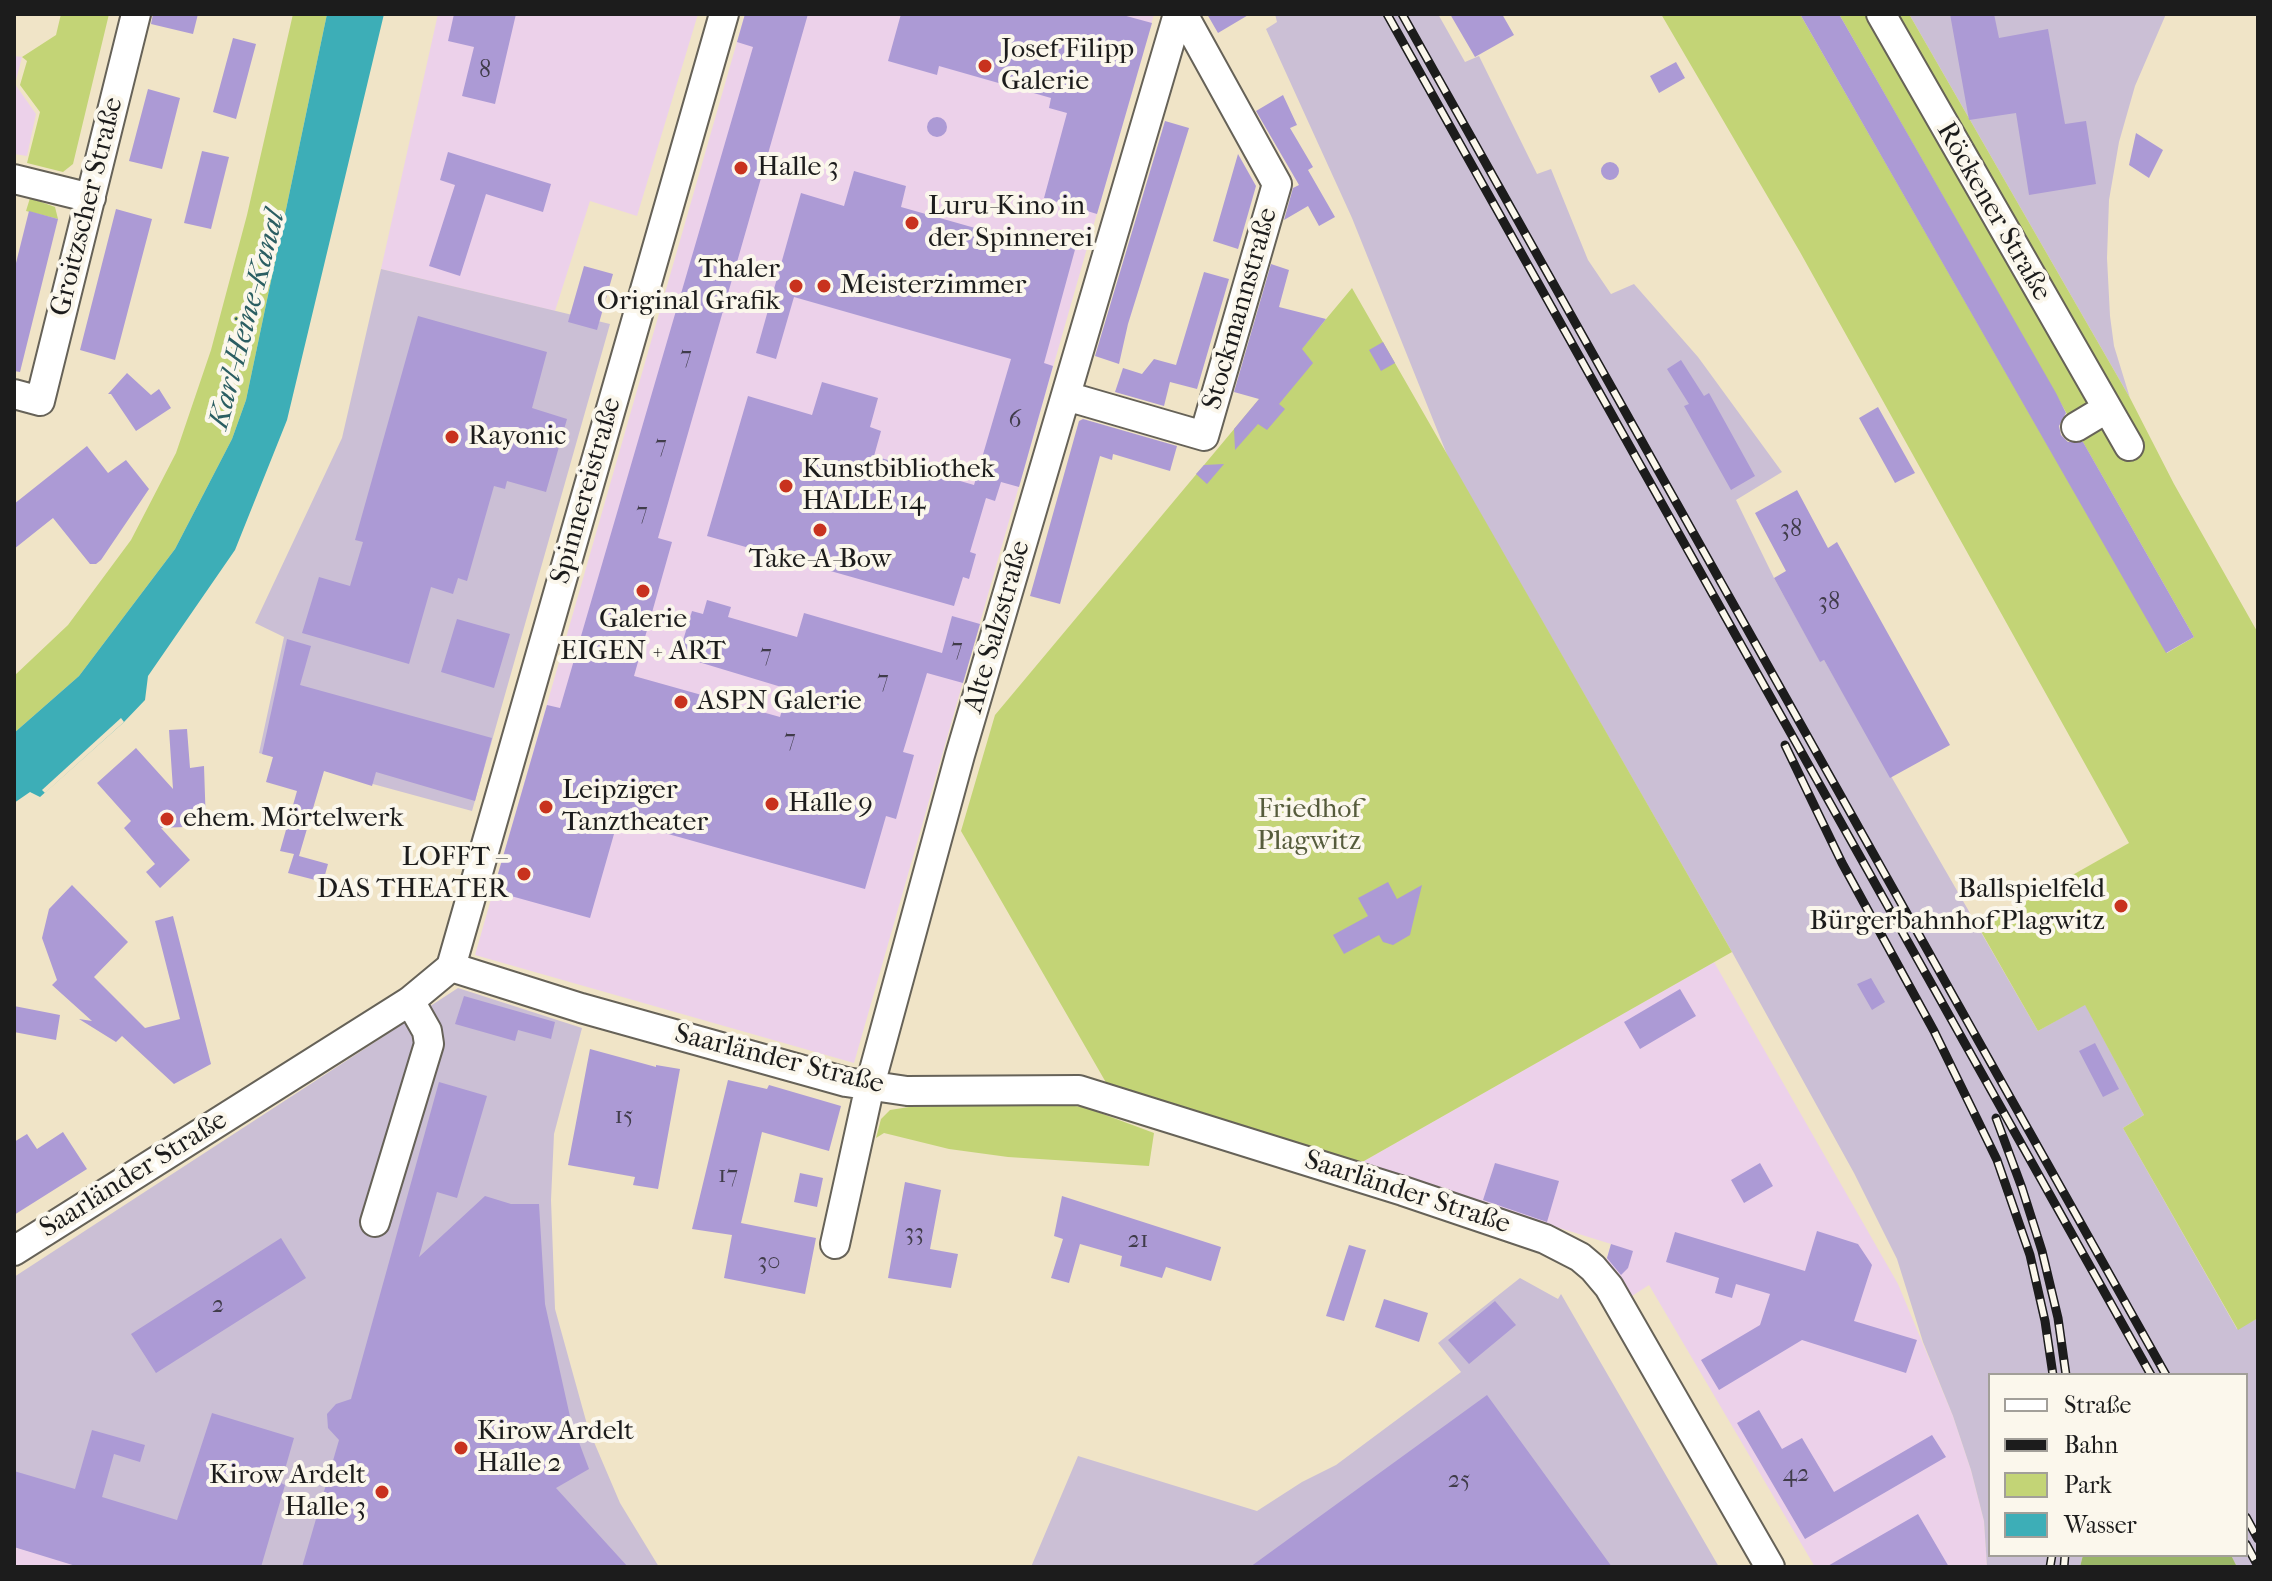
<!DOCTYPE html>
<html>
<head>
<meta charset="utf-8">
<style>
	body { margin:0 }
	#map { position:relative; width:2272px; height:1581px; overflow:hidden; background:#f0e4c7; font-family:"IM FELL French Canon",serif }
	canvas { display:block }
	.frame { position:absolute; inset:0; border:16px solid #1c1c1c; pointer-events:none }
	.legend { position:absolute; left:1988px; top:1373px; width:260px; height:184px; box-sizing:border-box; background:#fbf7ec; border:2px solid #a29f99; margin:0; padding:10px 14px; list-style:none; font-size:24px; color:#1c1c1c }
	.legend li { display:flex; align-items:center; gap:16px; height:40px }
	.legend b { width:40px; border:2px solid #a29f99 }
</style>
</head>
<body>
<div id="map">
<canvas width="2272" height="1581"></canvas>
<div class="frame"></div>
<ul class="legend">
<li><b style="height:10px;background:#fff"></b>Straße</li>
<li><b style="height:10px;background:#1c1c1c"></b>Bahn</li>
<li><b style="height:22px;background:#c3d476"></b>Park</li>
<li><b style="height:22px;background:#3daeb7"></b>Wasser</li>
</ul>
</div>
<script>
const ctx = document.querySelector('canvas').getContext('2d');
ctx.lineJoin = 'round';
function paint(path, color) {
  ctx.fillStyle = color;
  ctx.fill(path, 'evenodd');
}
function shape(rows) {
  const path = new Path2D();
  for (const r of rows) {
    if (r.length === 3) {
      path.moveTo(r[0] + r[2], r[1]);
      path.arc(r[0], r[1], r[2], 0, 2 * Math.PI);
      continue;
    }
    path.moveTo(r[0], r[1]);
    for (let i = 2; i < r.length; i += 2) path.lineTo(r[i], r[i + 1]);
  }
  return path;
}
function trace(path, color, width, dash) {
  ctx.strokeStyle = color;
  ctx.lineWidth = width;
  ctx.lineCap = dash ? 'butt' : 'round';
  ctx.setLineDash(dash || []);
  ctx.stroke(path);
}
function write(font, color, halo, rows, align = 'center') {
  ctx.font = font + ' "IM FELL French Canon",serif';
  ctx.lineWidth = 8;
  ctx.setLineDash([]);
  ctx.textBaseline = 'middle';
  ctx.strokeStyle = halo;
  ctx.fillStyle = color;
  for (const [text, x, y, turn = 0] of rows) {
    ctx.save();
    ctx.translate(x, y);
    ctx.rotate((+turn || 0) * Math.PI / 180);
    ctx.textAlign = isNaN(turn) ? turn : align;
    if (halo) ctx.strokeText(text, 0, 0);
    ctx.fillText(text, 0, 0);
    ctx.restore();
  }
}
const built = shape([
	[438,14,698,14,637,216,590,201,555,311,381,269],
	[745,14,1154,14,854,1063,475,955],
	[14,56,22,57,15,84,36,114,27,156,14,154],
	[1714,962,1898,1284,1953,1416,1971,1470,1984,1521,1987,1567,1815,1567,1649,1285,1632,1296,1606,1261,1611,1244,1357,1165],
	[14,1547,87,1567,14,1567]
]);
const industrial = shape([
	[1275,14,1438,14,1465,62,1479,56,1537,174,1551,169,1588,260,1611,294,1634,284,1698,357,1782,472,1736,500,1774,578,1820,661,1824,660,2038,1031,2085,1004,2144,1115,2123,1128,2237,1329,2258,1318,2258,1567,2237,1567,2231,1555,2246,1555,2246,1375,1990,1375,1990,1555,2083,1555,2080,1567,1987,1567,1984,1521,1971,1470,1953,1416,1923,1342,1897,1259,1854,1173,1732,952,1448,457,1352,218,1266,29,1277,22],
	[1909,14,2166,14,2135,86,2119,142,2109,200,2107,258,2110,316,2114,346,2130,398],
	[381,269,610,324,472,811,259,753,284,637,255,623,342,438],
	[458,988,582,1028,554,1134,551,1200,555,1309,588,1428,620,1503,659,1567,87,1567,14,1547,14,1277],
	[1520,1278,1558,1299,1561,1294,1719,1567,1031,1567,1078,1456,1257,1511,1302,1482,1336,1465,1461,1372,1438,1343]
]);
const green = shape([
	[61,14,109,14,73,164,63,172,27,163,40,112,20,85,27,61,22,57,56,35],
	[293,14,327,14,246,400,232,439,175,549,79,676,14,733,14,676,68,625,131,540,176,453,211,350,247,215],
	[1661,14,1800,14,2167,653,2194,637,1839,14,1909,14,2130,398,2174,484,2258,633,2258,1318,2238,1330,2123,1128,2144,1115,2085,1005,2038,1031,1979,928,2129,843,1800,252],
	[30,198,55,207,58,219,26,211],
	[1352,288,1732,952,1357,1165,1108,1086,961,831,995,715],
	[1035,1102,1084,1107,1154,1133,1149,1166,1008,1157,949,1149,884,1133,876,1138,881,1119,890,1110,909,1107]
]);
const forest = shape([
	[2083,1555,2231,1555,2237,1567,2080,1567]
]);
const water = shape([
	[327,14,384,14,287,420,235,550,148,676,145,700,124,722,40,797,30,792,14,803,14,733,79,676,175,549,232,439,246,400]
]);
const pier = shape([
	[121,718,124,722,45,793,42,790]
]);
const building = shape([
	[153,14,198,14,193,34,151,24],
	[454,14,516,14,495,104,462,96,474,47,448,41],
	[745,14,808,14,658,538,672,542,634,676,780,717,788,689,682,657,685,648,681,647,692,611,703,614,707,600,731,607,728,617,797,637,804,613,942,653,952,616,980,624,963,683,927,673,903,752,914,755,896,819,886,816,865,889,618,820,590,918,493,891,547,705,560,708,753,47,737,42],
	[901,14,1119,14,1152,23,1097,214,1044,198,1067,113,1049,108,1051,98,939,66,937,75,888,61],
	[1207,14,1250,14,1218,33],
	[1450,14,1502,14,1514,35,1475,57],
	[1800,14,1839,14,2056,393,2066,413,2059,426,2061,435,2068,442,2083,442,2194,637,2166,653],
	[1950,14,1994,14,1999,38,2048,29,2065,124,2086,121,2096,184,2029,195,2016,113,1969,120],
	[233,38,256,44,236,119,213,112],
	[1676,62,1685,78,1659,93,1650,76],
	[148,89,180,98,162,169,129,161],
	[1283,95,1297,125,1290,128,1313,167,1308,170,1335,217,1319,226,1308,206,1284,220,1293,188,1299,185,1256,111],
	[937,127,10],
	[1165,121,1189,128,1128,324,1119,364,1095,356],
	[2136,133,2163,150,2149,178,2129,165],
	[202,151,229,157,211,229,184,223],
	[448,152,551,184,543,212,486,194,460,276,429,266,455,185,440,180],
	[1238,154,1256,186,1238,249,1213,241],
	[1610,171,9],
	[854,171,906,186,901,207,1042,247,1045,236,1076,246,1044,363,1053,366,1019,487,1001,482,995,501,986,498,970,552,976,554,969,579,963,577,954,606,707,536,748,396,812,415,822,382,878,398,870,427,881,431,874,456,974,485,1011,359,794,297,776,359,756,353,801,193,844,206],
	[116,209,152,219,115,360,80,350],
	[29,211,58,219,20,372,14,371,14,271],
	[1271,264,1289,270,1279,307,1326,319,1302,349,1313,363,1279,404,1285,409,1267,430,1258,424,1235,450,1234,429,1259,399,1234,392],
	[584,266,613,274,597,330,568,322],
	[1204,272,1229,279,1197,389,1170,382,1164,406,1115,392,1123,368,1142,374,1154,359,1176,365],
	[418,316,547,352,532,408,567,419,546,492,507,481,505,489,494,486,467,581,458,578,453,594,431,587,409,664,302,633,319,577,350,586,363,542,355,540],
	[1383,342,1395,363,1381,371,1369,350],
	[1681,360,1704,396,1709,393,1755,476,1731,490,1684,406,1689,404,1667,369],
	[127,373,151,395,159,389,171,408,136,431,111,394,108,394],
	[1878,407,1915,473,1895,483,1859,418],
	[1083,419,1177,446,1170,471,1113,454,1112,460,1100,456,1060,604,1030,596,1079,421],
	[87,446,108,473,126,460,149,489,101,560,96,564,90,564,53,518,14,549,14,504],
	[1224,464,1207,484,1196,474,1204,465],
	[1797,490,1828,548,1837,542,1950,745,1890,778,1824,660,1820,662,1774,578,1786,571,1755,513],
	[457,619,510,634,494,688,441,672],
	[287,639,311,646,300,685,492,738,475,801,376,772,372,786,324,771,299,856,328,864,323,882,288,873,294,854,280,851,297,791,266,782,273,757,262,754],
	[187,729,190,768,204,766,206,826,161,828,190,860,160,888,146,872,155,864,124,828,131,821,97,783,136,748,173,789,169,730],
	[1388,882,1397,899,1422,885,1410,935,1393,945,1383,942,1379,935,1344,954,1333,935,1368,916,1358,898],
	[72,885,128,942,94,977,145,1028,180,1019,155,921,173,916,211,1064,174,1084,122,1036,116,1042,79,1019,92,1021,52,985,57,980,42,938,49,909],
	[1871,978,1885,1002,1872,1010,1857,984],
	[1680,989,1696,1016,1640,1049,1624,1022],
	[464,996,555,1022,551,1039,518,1030,515,1041,455,1024],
	[14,1006,60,1015,56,1040,14,1032],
	[2095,1043,2119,1089,2103,1097,2079,1051],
	[590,1049,656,1067,656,1065,680,1069,658,1189,633,1185,635,1177,568,1165],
	[728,1080,767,1089,769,1085,841,1106,829,1151,762,1132,741,1223,816,1238,805,1294,724,1278,732,1235,692,1229],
	[439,1082,487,1096,457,1198,437,1192,419,1257,485,1196,511,1204,539,1204,545,1304,571,1421,589,1469,556,1488,628,1567,302,1567,339,1440,328,1428,327,1414,336,1404,351,1399],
	[63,1132,87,1169,14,1215,14,1142,27,1134,37,1149],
	[1495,1163,1559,1181,1547,1222,1483,1200],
	[1760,1163,1773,1186,1744,1203,1731,1180],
	[800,1173,823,1178,817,1207,794,1202],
	[905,1182,941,1190,930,1249,958,1254,951,1288,888,1278],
	[1062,1196,1221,1247,1211,1281,1166,1267,1162,1278,1120,1266,1122,1256,1080,1244,1069,1283,1051,1278,1063,1239,1054,1236],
	[1817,1231,1858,1244,1872,1265,1854,1321,1917,1340,1906,1373,1802,1340,1719,1390,1701,1360,1760,1325,1770,1294,1736,1284,1732,1298,1715,1293,1719,1278,1666,1262,1675,1232,1805,1271],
	[281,1238,306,1278,156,1373,131,1334],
	[1611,1244,1633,1251,1628,1268,1621,1275,1607,1258],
	[1349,1245,1366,1250,1344,1321,1326,1316],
	[1384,1299,1428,1313,1419,1342,1375,1327],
	[1495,1301,1516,1325,1469,1364,1448,1340],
	[1487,1395,1612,1567,1250,1567],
	[1759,1410,1782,1449,1802,1438,1834,1492,1932,1435,1946,1457,1805,1539,1737,1423],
	[212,1413,294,1438,281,1483,285,1485,261,1567,79,1567,14,1547,14,1471,75,1489,92,1430,145,1445,140,1462,114,1454,102,1497,177,1520],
	[1918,1514,1949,1567,1826,1567]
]);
const minor = shape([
	[1881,14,2129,446],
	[14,179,91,198],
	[14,394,40,401,136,14],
	[1066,396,1204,436,1277,184,1183,14],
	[2076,427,2106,409],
	[451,967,581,1008,846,1082,907,1091,1079,1090,1403,1191,1545,1239,1580,1257,1593,1268,1609,1287,1770,1567],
	[451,967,724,14],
	[375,1222,429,1044,427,1031,410,1001],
	[835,1244,870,1085,960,755,1178,14],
	[14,1251,410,1001,451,967]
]);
const rail = shape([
	[1387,14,2151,1375],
	[1402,14,2166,1375],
	[1785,745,1842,863,1934,1031,1997,1160,2030,1255,2045,1321,2053,1375],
	[1996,1118,2022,1188,2042,1251,2058,1318,2066,1375],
	[2246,1517,2258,1539],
	[2246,1544,2258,1566],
	[2050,1567,2052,1555],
	[2064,1567,2065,1555]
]);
const markers = [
	[985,66,8,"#c8321e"],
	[741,168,8,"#c8321e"],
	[912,223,8,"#c8321e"],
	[796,286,8,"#c8321e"],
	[824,286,8,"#c8321e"],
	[452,437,8,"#c8321e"],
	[786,486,8,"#c8321e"],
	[820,530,8,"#c8321e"],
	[643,591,8,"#c8321e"],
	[681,702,8,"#c8321e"],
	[772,804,8,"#c8321e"],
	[546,807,8,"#c8321e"],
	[167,819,8,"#c8321e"],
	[524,874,8,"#c8321e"],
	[2121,906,8,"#c8321e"],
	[461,1448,8,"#c8321e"],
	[382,1492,8,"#c8321e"]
];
const numberNames = [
	["8",485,71],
	["7",686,357],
	["6",1015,421],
	["7",661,446],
	["7",642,513],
	["38",1791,530],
	["38",1829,603],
	["7",957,649],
	["7",766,655],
	["7",883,681],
	["7",790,740],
	["15",624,1117],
	["17",728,1176],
	["33",914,1234],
	["21",1138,1241],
	["30",769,1263],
	["2",218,1306],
	["42",1796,1475],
	["25",1459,1481]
];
const poiNames = [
	["Josef Filipp",1001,50],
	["Galerie",1001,82],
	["Halle 3",757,168],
	["Luru-Kino in",928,207],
	["der Spinnerei",928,239],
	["Thaler",780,270,"right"],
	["Original Grafik",780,302,"right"],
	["Meisterzimmer",840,286],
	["Rayonic",468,437],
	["Kunstbibliothek",802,470],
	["HALLE 14",802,502],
	["Take-A-Bow",820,560,"center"],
	["Galerie",643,620,"center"],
	["EIGEN + ART",643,652,"center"],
	["ASPN Galerie",697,702],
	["Leipziger",562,791],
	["Tanztheater",562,823],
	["Halle 9",788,804],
	["ehem. Mörtelwerk",183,819],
	["LOFFT –",508,858,"right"],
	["DAS THEATER",508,890,"right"],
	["Ballspielfeld",2105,890,"right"],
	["Bürgerbahnhof Plagwitz",2105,922,"right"],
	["Kirow Ardelt",477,1432],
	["Halle 2",477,1464],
	["Kirow Ardelt",366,1476,"right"],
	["Halle 3",366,1508,"right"]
];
const streetNames = [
	["Groitzscher Straße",88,207,-76],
	["Röckener Straße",1993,212,60],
	["Stockmannstraße",1241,309,-74],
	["Spinnereistraße",587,491,-74],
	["Alte Salzstraße",998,627,-74],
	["Saarländer Straße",779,1060,14],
	["Saarländer Straße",134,1175,-32],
	["Saarländer Straße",1407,1193,18]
];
const parkNames = [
	["Friedhof",1309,810],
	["Plagwitz",1309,842]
];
const waterNames = [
	["Karl-Heine-Kanal",248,320,-75]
];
paint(built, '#ecd1ea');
paint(industrial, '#cbbfd5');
paint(green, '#c3d476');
paint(forest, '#9ab667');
paint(water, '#3daeb7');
paint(pier, '#f0e4c7');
paint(building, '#ac9ad5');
trace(minor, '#666258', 32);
trace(minor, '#fff', 28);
trace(rail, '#1c1c1c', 9);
trace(rail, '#fbf7ec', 6, [18]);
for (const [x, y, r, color] of markers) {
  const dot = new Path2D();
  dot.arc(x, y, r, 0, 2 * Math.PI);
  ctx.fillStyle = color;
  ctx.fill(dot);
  trace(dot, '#fbf7ec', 3);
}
write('24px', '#403c4a', null, numberNames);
write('28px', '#1c1c1c', '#fbf7ec', poiNames, 'left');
write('28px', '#1c1c1c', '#fbf7ec', streetNames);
write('28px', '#565c3c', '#fbf7ec', parkNames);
write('italic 30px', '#2b5e62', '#fbf7ec', waterNames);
</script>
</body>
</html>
